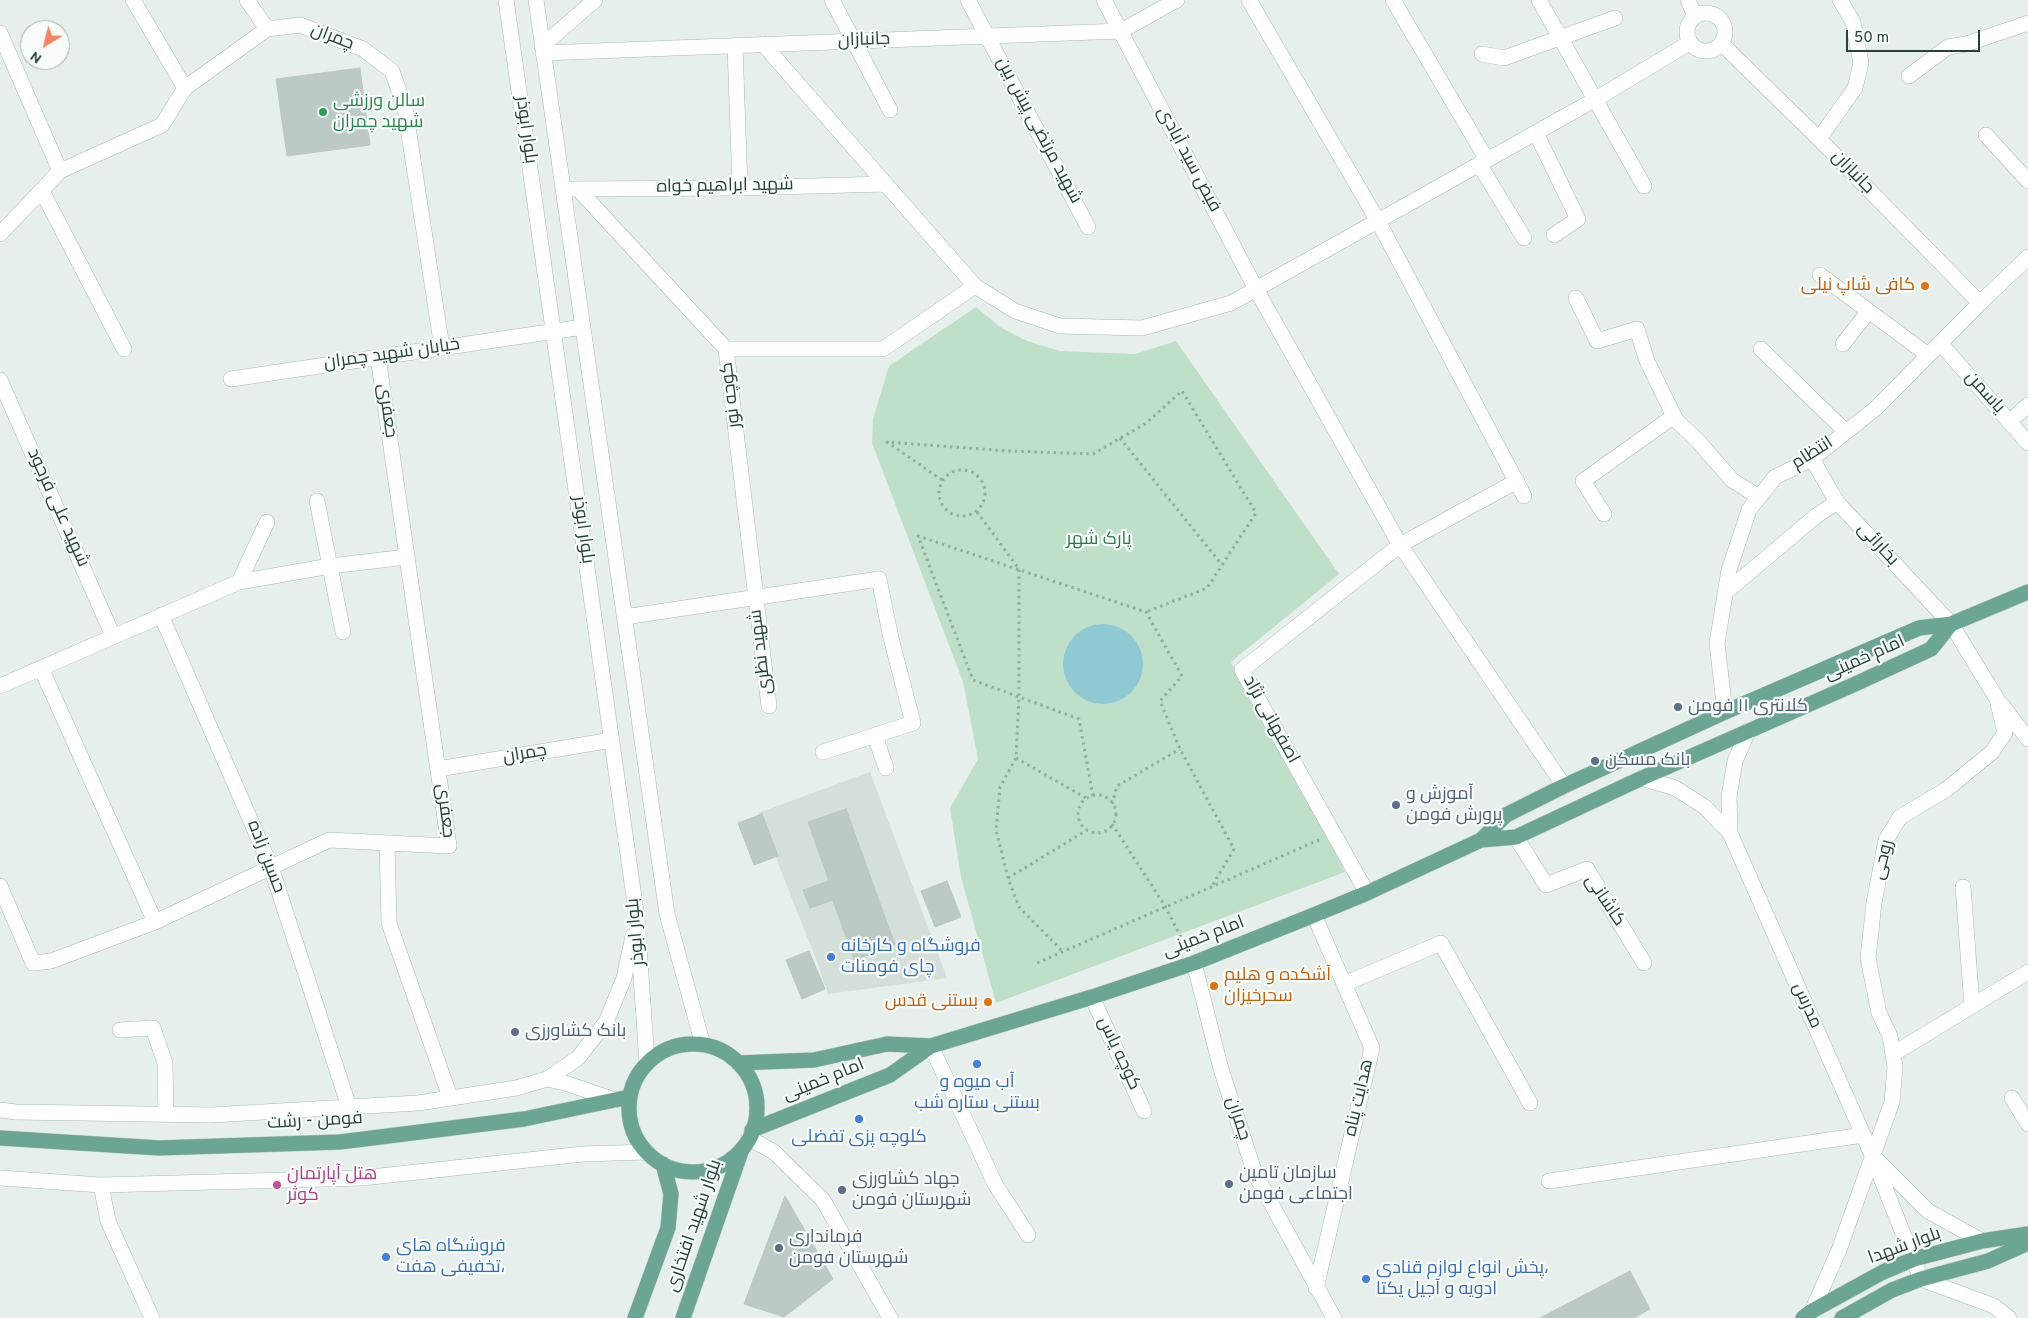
<!DOCTYPE html>
<html>
<head>
<meta charset="utf-8">
<style>
	body { margin:0 }
	#map { position:relative; width:2028px; height:1318px; overflow:hidden; background:#e6efeb; font-family:Overpass,sans-serif }
	canvas { display:block }
	.north { position:absolute; left:20px; top:20px; width:50px; height:50px; box-sizing:border-box; background:#f7fbf9; border:1px solid #a3b1ad; border-radius:50%; rotate:216deg; font-size:14px; font-weight:700; line-height:20px; text-align:center; color:#24423a }
	.north::after { content:''; display:block; margin:auto; width:18px; height:22px; background:#f4845f; clip-path:polygon(50% 0,100% 100%,50% 72%,0 100%) }
	.scale { position:absolute; left:1846px; top:30px; width:134px; height:22px; box-sizing:border-box; border:2px solid #24423a; border-top:0; padding-left:6px; font-size:15px; line-height:18px; white-space:nowrap; color:#24423a; -webkit-text-stroke:4px #f7fbf9; paint-order:stroke }
</style>
</head>
<body>
<div id="map">
<canvas width="2028" height="1318"></canvas>
<div class="north">N</div>
<div class="scale">50 m</div>
</div>
<script>
const ctx = document.querySelector('canvas').getContext('2d');
ctx.lineJoin = 'round';
function paint(path, color) {
  ctx.fillStyle = color;
  ctx.fill(path, 'evenodd');
}
function shape(rows) {
  const path = new Path2D();
  for (const r of rows) {
    if (r.length === 3) {
      path.moveTo(r[0] + r[2], r[1]);
      path.arc(r[0], r[1], r[2], 0, 2 * Math.PI);
      continue;
    }
    path.moveTo(r[0], r[1]);
    for (let i = 2; i < r.length; i += 2) path.lineTo(r[i], r[i + 1]);
  }
  return path;
}
function trace(path, color, width, dash) {
  ctx.strokeStyle = color;
  ctx.lineWidth = width;
  ctx.lineCap = dash ? 'butt' : 'round';
  ctx.setLineDash(dash || []);
  ctx.stroke(path);
}
function write(font, color, halo, rows, align = 'center') {
  ctx.font = font + ' Overpass,Cairo,sans-serif';
  ctx.lineWidth = 4.5;
  ctx.setLineDash([]);
  ctx.textBaseline = 'middle';
  ctx.strokeStyle = halo;
  ctx.fillStyle = color;
  for (const [text, x, y, turn = 0] of rows) {
    ctx.save();
    ctx.translate(x, y);
    ctx.rotate((+turn || 0) * Math.PI / 180);
    ctx.textAlign = isNaN(turn) ? turn : align;
    if (halo) ctx.strokeText(text, 0, 0);
    ctx.fillText(text, 0, 0);
    ctx.restore();
  }
}
const built = shape([
	[870,772,947,978,828,994,816,959,758,813]
]);
const green = shape([
	[976,307,1000,327,1027,341,1060,351,1135,354,1176,341,1339,574,1231,662,1309,800,1345,872,996,1003,961,877,950,808,978,759,963,682,872,443,873,419,889,366]
]);
const water = shape([
	[1103,664,40]
]);
const building = shape([
	[360,68,370,145,287,156,276,79,360,68],
	[846,809,895,945,854,960,833,900,810,908,803,890,829,881,808,822,846,809],
	[762,814,778,856,754,865,738,823,762,814],
	[947,881,961,917,935,927,921,891,947,881],
	[809,951,825,989,802,999,786,960,809,951],
	[785,1196,833,1279,784,1317,744,1304,785,1196],
	[1630,1271,1650,1309,1634,1318,1540,1318,1630,1271]
]);
const path = shape([
	[1120,438,1222,565],
	[962,493,23],
	[942,480,887,442,1008,451,1093,454,1145,424,1182,391,1256,513,1207,588,1146,612],
	[977,512,1019,569,1019,697,1016,758,1000,787,996,830,1008,878,1019,907,1063,952],
	[1016,758,1086,798],
	[1097,814,19],
	[1093,796,1079,719,973,680,918,536,1146,612,1182,676,1160,701,1180,749,1234,849,1212,886],
	[1112,804,1117,786,1180,749],
	[1112,824,1165,906,1187,949],
	[1008,878,1087,830],
	[1037,963,1321,839]
]);
const minor = shape([
	[133,0,185,88],
	[247,0,267,29],
	[506,0,637,918,647,1062],
	[536,0,667,914,703,1045],
	[832,0,890,110],
	[968,0,1088,227],
	[1104,0,1256,289,1400,545,1564,786],
	[1249,0,1378,221,1524,496],
	[1393,0,1487,160],
	[1539,0,1644,186],
	[1688,0,1695,16],
	[1706,32,19],
	[0,33,60,171],
	[763,44,975,286,1015,311,1060,326,1142,328,1231,303,1596,99,1689,43],
	[1722,44,1819,139,1980,303],
	[542,46,595,0],
	[735,46,740,188],
	[543,53,1121,31,1177,0],
	[1482,54,1504,58,1615,18],
	[1909,76,1948,47,1966,44,2028,23],
	[1536,133,1578,219,1554,235],
	[1986,135,2028,181],
	[1819,139,1855,88,1861,63,1853,22,1840,0],
	[1479,164,1524,238],
	[572,189,740,188,886,184],
	[578,189,726,349,769,706],
	[42,191,124,349],
	[0,234,60,171,162,125,185,88,267,29,300,25,363,49,392,71,405,108,442,348],
	[1820,275,1928,355],
	[1576,298,1597,341,1637,329,1647,361,1676,420,1698,441,1732,480,1759,497],
	[1940,343,2028,443],
	[1843,344,1868,312],
	[726,349,883,349,975,286],
	[1761,349,1846,432],
	[231,379,583,327],
	[0,380,113,636],
	[2009,422,2028,405],
	[317,501,343,632],
	[1604,514,1583,481,1674,416],
	[239,582,267,522],
	[1726,592,1816,516,1837,502],
	[161,615,271,867,349,1107],
	[624,617,879,579,891,638,913,723,823,752],
	[41,668,155,922],
	[0,686,239,582,330,566,407,557],
	[2002,705,2028,739],
	[1725,712,1717,643,1729,570,1749,510,1775,477,1812,459,1875,409,1980,303,2028,257],
	[875,736,886,768],
	[438,769,612,740],
	[1642,778,1675,788,1705,807,1730,833,1872,1155,1921,1279,1994,1306,2009,1318],
	[1730,833,1729,797,1735,761,1748,731],
	[1516,837,1546,885,1587,869,1644,963],
	[387,843,389,923,450,1097],
	[0,886,33,963,51,961,155,922,329,840,449,846,378,357],
	[1963,887,1972,1006],
	[1367,893,1242,670,1400,545,1517,481],
	[1314,915,1372,1048,1316,1288],
	[1194,963,1221,1069,1255,1174,1334,1318],
	[1344,984,1441,943,1530,1103],
	[1092,997,1144,1111],
	[120,1030,153,1028,165,1063,166,1114],
	[931,1046,995,1184,1028,1235],
	[1893,1054,2028,972],
	[547,1079,578,1058,606,1022,624,978,633,936],
	[2012,1098,2028,1124],
	[0,1110,16,1112,211,1115,418,1103,516,1088,547,1079,565,1083,615,1100],
	[749,1138,774,1152,823,1200,890,1318],
	[1877,1160,1928,1211,1982,1241],
	[0,1178,101,1185,362,1178,583,1154,647,1152],
	[1549,1181,1863,1135],
	[101,1185,108,1221,152,1318],
	[1812,1311,1839,1250,1892,1102,1895,1066,1890,1036,1879,1013,1868,958,1874,903,1886,840,1900,817,1947,789,1992,752,2005,733,1997,699,1951,624,1837,502,1812,459]
]);
const major = shape([
	[1481,840,1516,837,1642,778,1853,685,1931,649,1951,624],
	[693,1108,64],
	[738,1063,814,1060,887,1044,931,1046],
	[752,1130,890,1075,931,1046,1092,997,1194,963,1314,915,1367,893,1481,840,1506,815,1564,786,1725,712,1919,628,1951,624,2028,592],
	[0,1138,159,1148,340,1142,524,1119,629,1097],
	[635,1318,668,1228,671,1194,663,1164],
	[683,1318,742,1149],
	[1803,1318,1812,1311,1883,1272,1914,1259,1982,1241,2028,1234],
	[1842,1318,1892,1290,1921,1279,1988,1261,2028,1243]
]);
const markers = [
	[323,112,5,"#2e9e5b"],
	[1925,286,5,"#e8710a"],
	[1678,707,5,"#5c6f8a"],
	[1595,761,5,"#5c6f8a"],
	[1396,805,5,"#5c6f8a"],
	[831,957,5,"#3f7fe0"],
	[1214,986,5,"#e8710a"],
	[988,1002,5,"#e8710a"],
	[515,1032,5,"#5c6f8a"],
	[977,1064,5,"#3f7fe0"],
	[859,1119,5,"#3f7fe0"],
	[1229,1184,5,"#5c6f8a"],
	[277,1185,5,"#d1479c"],
	[842,1190,5,"#5c6f8a"],
	[779,1248,5,"#5c6f8a"],
	[386,1257,5,"#3f7fe0"],
	[1366,1279,5,"#3f7fe0"]
];
const streetNames = [
	["چمران",332,38,21],
	["جانبازان",864,41,-2],
	["بلوار ابوذر",525,130,82],
	["شهید مرتضی پیش بین",1038,131,62],
	["فیض سید آبادی",1188,160,62],
	["جانبازان",1852,173,46],
	["شهید ابراهیم خواه",725,187,-1],
	["خیابان شهید چمران",392,355,-8],
	["یاسمن",1984,393,48],
	["کوچه نور",732,395,-97],
	["جعفری",386,411,82],
	["انتظام",1813,454,-32],
	["شهید علی فرجود",57,508,66],
	["بلوار ابوذر",582,530,82],
	["بخارائی",1877,545,47],
	["شهید نظری",762,652,-97],
	["امام خمینی",1865,659,-24],
	["اصفهانی نژاد",1270,720,61],
	["چمران",525,755,-9],
	["جعفری",444,811,83],
	["حسین زاده",265,857,69],
	["روحی",1884,860,-76],
	["کاشانی",1604,901,56],
	["بلوار ابوذر",637,932,-95],
	["امام خمینی",1204,938,-21],
	["مدرس",1806,1006,66],
	["کوچه یاس",1118,1054,65],
	["امام خمینی",824,1081,-22],
	["هدایت پناه",1360,1098,-77],
	["چمران",1237,1119,72],
	["فومن - رشت",315,1122,-3],
	["بلوار شهید افتخاری",695,1226,-71],
	["بلوار شهدا",1905,1247,-20]
];
const leisureNames = [
	["سالن ورزشی",333,102],
	["شهید چمران",333,123]
];
const foodNames = [
	["کافی شاپ نیلی",1915,286],
	["آشکده و هلیم",1224,976,"left"],
	["سحرخیزان",1224,997,"left"],
	["بستنی قدس",978,1002]
];
const parkNames = [
	["پارک شهر",1099,540]
];
const serviceNames = [
	["کلانتری ۱۱ فومن",1688,707],
	["بانک مسکن",1605,761],
	["آموزش و",1406,795],
	["پرورش فومن",1406,816],
	["بانک کشاورزی",525,1032],
	["سازمان تامین",1239,1174],
	["اجتماعی فومن",1239,1195],
	["جهاد کشاورزی",852,1180],
	["شهرستان فومن",852,1201],
	["فرمانداری",789,1238],
	["شهرستان فومن",789,1259]
];
const shopNames = [
	["فروشگاه و کارخانه",841,947],
	["چای فومنات",841,968],
	["آب میوه و",977,1083,"center"],
	["بستنی ستاره شب",977,1104,"center"],
	["کلوچه پزی تفضلی",859,1138,"center"],
	["فروشگاه های",396,1247],
	["تخفیفی هفت،",396,1268],
	["پخش انواع لوازم قنادی،",1376,1269],
	["ادویه و آجیل یکتا",1376,1290]
];
const hotelNames = [
	["هتل آپارتمان",287,1175],
	["کوثر",287,1196]
];
paint(built, '#d4dfda');
paint(green, '#bfe0c8');
paint(water, '#8ec9d4');
paint(building, '#bbcac4');
trace(building, '#b8c9c2', 1);
trace(minor, '#a8b8b2', 16);
trace(major, '#c2cac8', 16);
trace(path, '#86b3a5', 3, [2.5, 4]);
trace(minor, '#fff', 15);
trace(major, '#6aa596', 15);
for (const [x, y, r, color] of markers) {
  const dot = new Path2D();
  dot.arc(x, y, r, 0, 2 * Math.PI);
  ctx.fillStyle = color;
  ctx.fill(dot);
  trace(dot, '#f7fbf9', 2);
}
write('18px', '#24423a', '#f7fbf9', streetNames);
write('18px', '#27864d', '#f7fbf9', leisureNames, 'left');
write('18px', '#c56008', '#f7fbf9', foodNames, 'right');
write('18px', '#2d7a4b', '#f7fbf9', parkNames);
write('18px', '#4e5e75', '#f7fbf9', serviceNames, 'left');
write('18px', '#366cbe', '#f7fbf9', shopNames, 'left');
write('18px', '#b23c85', '#f7fbf9', hotelNames, 'left');
</script>
</body>
</html>
